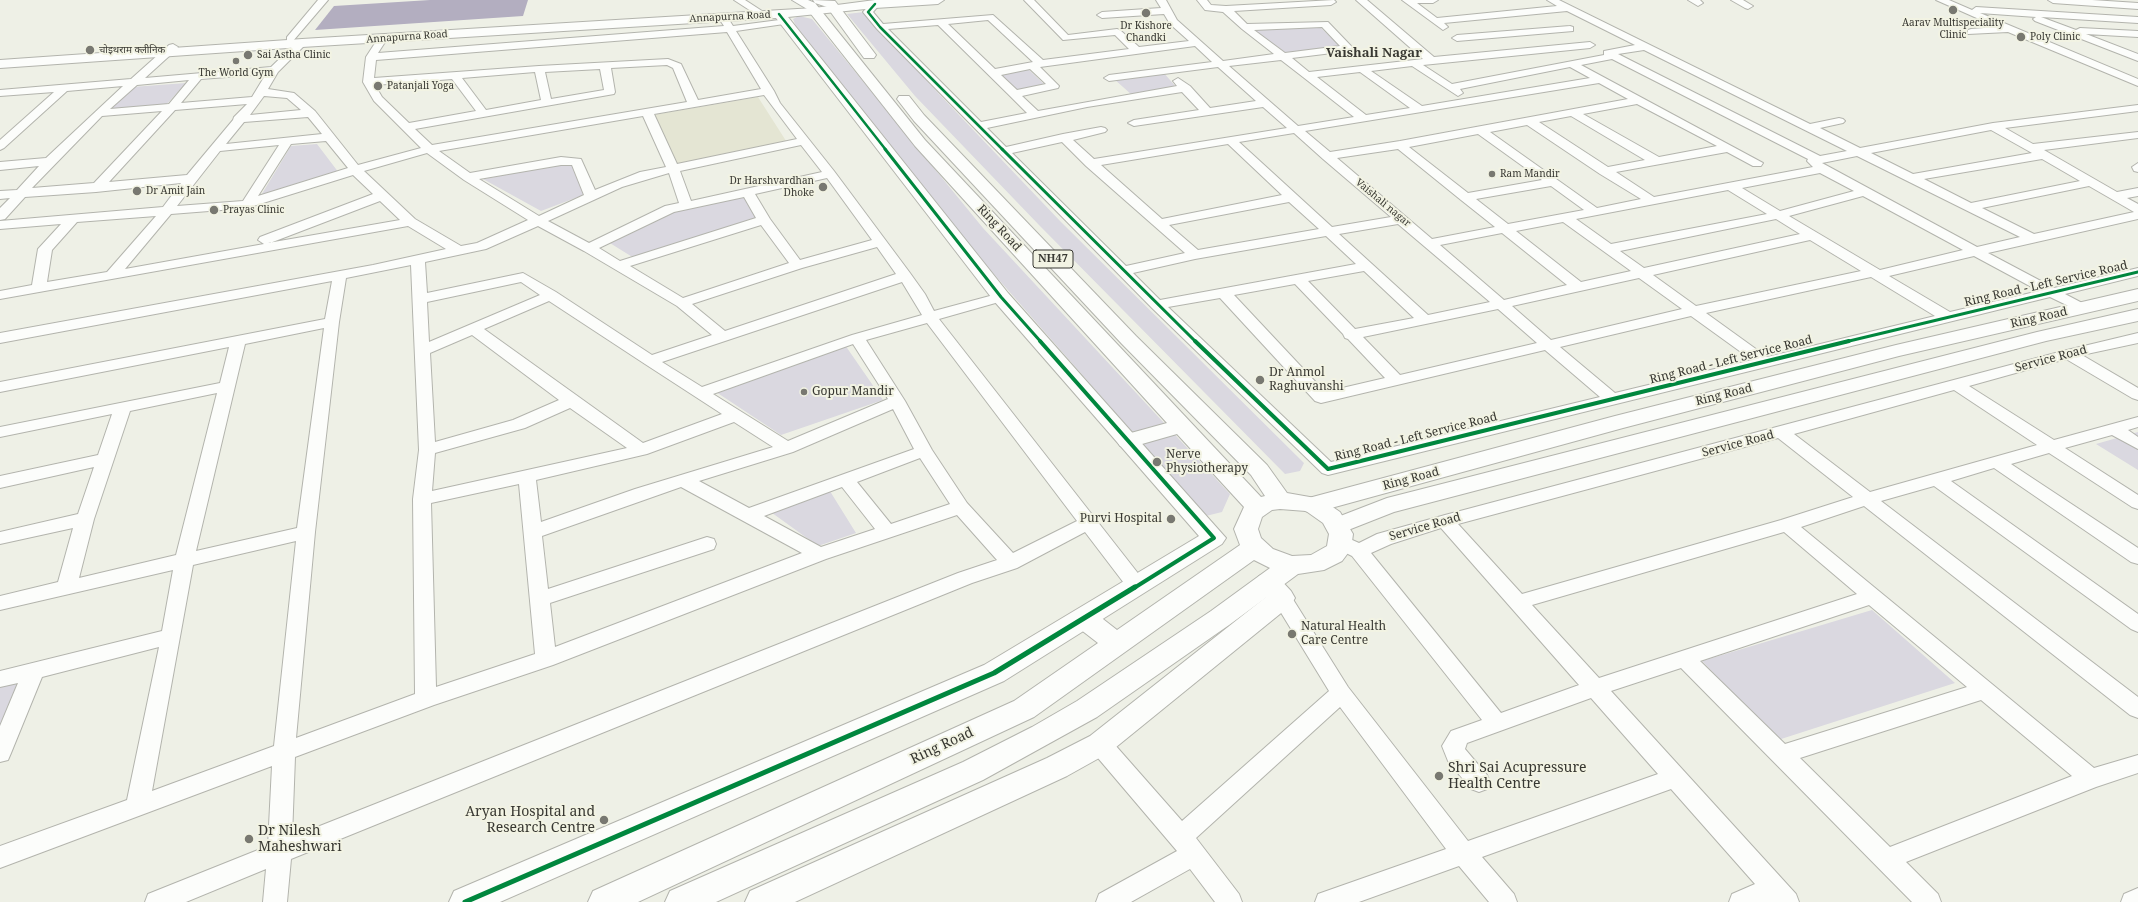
<!DOCTYPE html>
<html>
<head>
<meta charset="utf-8">
<style>
	body { margin:0 }
	canvas { display:block; background:#eef0e6 }
</style>
</head>
<body>
<canvas width="2138" height="902"></canvas>
<script>
const ctx = document.querySelector('canvas').getContext('2d');
ctx.lineJoin = 'round';
function paint(path, color) {
  ctx.fillStyle = color;
  ctx.fill(path, 'evenodd');
}
function shape(rows) {
  const path = new Path2D();
  for (const r of rows) {
    path.moveTo(r[0], r[1]);
    for (let i = 2; i < r.length; i += 2) path.lineTo(r[i], r[i + 1]);
  }
  return path;
}
function trace(path, color, width, dash) {
  ctx.strokeStyle = color;
  ctx.lineWidth = width;
  ctx.lineCap = dash ? 'butt' : 'round';
  ctx.setLineDash(dash || []);
  ctx.stroke(path);
}
function write(font, color, halo, rows, align = 'center') {
  ctx.font = font + ' "Noto Serif","Noto Sans Devanagari",serif';
  ctx.lineWidth = 4;
  ctx.setLineDash([]);
  ctx.textBaseline = 'middle';
  ctx.strokeStyle = halo;
  ctx.fillStyle = color;
  for (const [text, x, y, turn = 0] of rows) {
    ctx.save();
    ctx.translate(x, y);
    ctx.rotate((+turn || 0) * Math.PI / 180);
    ctx.textAlign = isNaN(turn) ? turn : align;
    if (halo) ctx.strokeText(text, 0, 0);
    ctx.fillText(text, 0, 0);
    ctx.restore();
  }
}
const built = shape([
	[758,97,788,144,675,165,653,115]
]);
const green = shape([
	[864,12,939,94,1061,222,1304,463,1300,471,1285,474,1039,225,915,96,847,14],
	[799,16,812,19,983,228,1230,494,1222,512,1206,516,993,273,899,163,797,29,793,19],
	[1320,27,1340,46,1282,53,1252,30],
	[1028,69,1046,86,1016,91,998,74],
	[1163,72,1177,88,1132,95,1114,79],
	[186,83,166,105,109,109,132,87],
	[317,144,339,173,260,197,291,146],
	[572,163,586,194,541,211,483,179],
	[744,195,758,219,634,258,605,240,651,217],
	[845,345,883,400,781,435,713,390],
	[2138,432,2138,470,2096,444],
	[828,488,856,533,818,546,768,510],
	[1872,610,1955,683,1778,740,1702,661],
	[22,676,0,741,0,681]
]);
const water = shape([
	[430,0,528,0,523,16,315,30,334,6]
]);
const street = shape([
	[318,0,328,0,293,41,287,41,287,37,318,0],
	[734,0,745,0,762,11,757,14,754,13,734,0],
	[1024,0,1034,0,1068,35,1117,29,1120,30,1139,47,1189,41,1170,24,1164,14,1102,18,1097,15,1102,12,1161,8,1156,0,1166,0,1177,20,1223,61,1274,54,1242,29,1223,12,1205,10,1197,0,1207,0,1211,5,1226,6,1334,0,1336,2,1331,5,1234,11,1247,24,1328,22,1353,48,1348,51,1292,58,1309,72,1423,59,1356,0,1367,0,1434,57,1590,42,1595,45,1590,48,1423,65,1452,84,1604,55,1604,51,1635,45,1567,11,1444,23,1448,27,1443,30,1402,0,1438,0,1433,3,1417,3,1437,18,1557,6,1547,0,1559,0,1810,124,1839,118,1843,119,1845,121,1843,123,1820,128,1860,148,1993,123,2138,105,2138,111,2005,128,2033,144,2138,132,2138,138,2044,150,2117,192,2138,188,2138,196,2127,198,2138,204,2138,219,1988,253,2054,288,2138,268,2138,276,2065,294,2086,305,2088,308,2086,311,2081,312,2050,297,1328,475,1322,473,1152,308,877,29,863,12,872,2,878,2,880,4,873,12,883,24,993,15,1043,60,1129,49,1115,35,1063,40,1024,0],
	[988,20,1033,62,995,69,948,24,988,20],
	[938,25,1010,96,1027,113,981,122,888,29,938,25],
	[1322,27,1340,46,1285,53,1254,30,1322,27],
	[1195,46,1212,62,1109,75,1104,78,1109,81,1218,67,1256,101,1210,108,1190,86,1178,78,1173,81,1177,86,1038,111,1022,96,1058,88,1059,86,1040,67,1195,46],
	[1644,50,1847,151,1820,156,1618,54,1644,50],
	[1612,59,1808,159,1807,161,1813,167,1654,197,1616,172,1727,152,1753,166,1761,166,1763,163,1581,65,1612,59],
	[1281,60,1303,77,1354,117,1298,126,1229,66,1281,60],
	[1412,66,1458,96,1463,93,1460,89,1570,67,1590,78,1422,106,1371,71,1412,66],
	[1030,69,1046,84,1017,90,1001,75,1030,69],
	[1360,72,1410,108,1366,115,1317,77,1360,72],
	[1599,83,1628,99,1400,141,1330,152,1305,131,1599,83],
	[1182,92,1199,110,1134,120,1128,123,1134,126,1263,107,1287,128,1094,159,1073,140,1105,132,1107,130,1105,128,1101,127,1063,134,1006,147,987,128,1087,107,1182,92],
	[1637,104,1717,146,1659,157,1583,114,1637,104],
	[1571,116,1645,160,1608,167,1539,122,1571,116],
	[1527,125,1600,174,1641,199,1597,208,1490,132,1527,125],
	[1991,130,2032,153,1913,174,1871,153,1991,130],
	[1294,133,1323,159,1391,217,1332,227,1239,142,1294,133],
	[1478,134,1542,180,1468,193,1409,147,1478,134],
	[1062,142,1086,166,1185,253,1126,266,1012,153,1062,142],
	[1228,144,1282,195,1162,219,1101,165,1228,144],
	[1398,149,1461,200,1495,227,1432,239,1337,158,1398,149],
	[1857,156,2020,237,1977,247,1822,163,1857,156],
	[2042,159,2080,181,1971,203,1924,179,2042,159],
	[1820,173,1854,191,1780,211,1742,188,1820,173],
	[1551,186,1584,210,1508,224,1476,199,1551,186],
	[2089,186,2134,212,2034,234,1982,208,2089,186],
	[1728,190,1767,214,1611,244,1576,219,1728,190],
	[1863,196,1963,250,1880,270,1789,216,1863,196],
	[1289,202,1319,229,1198,250,1169,225,1289,202],
	[1776,219,1800,234,1644,268,1620,251,1776,219],
	[1563,222,1631,271,1581,282,1516,231,1563,222],
	[1398,224,1490,302,1428,315,1339,234,1398,224],
	[1502,233,1567,285,1504,300,1440,245,1502,233],
	[1326,236,1356,264,1160,300,1133,273,1195,259,1326,236],
	[1810,240,1861,271,1696,306,1653,275,1810,240],
	[1974,256,2039,291,1950,312,1889,276,1974,256],
	[1364,271,1414,318,1355,329,1308,281,1364,271],
	[1871,277,1935,316,1767,357,1706,313,1871,277],
	[1639,278,1682,309,1551,340,1512,306,1639,278],
	[1295,284,1343,334,1345,338,1348,339,1385,378,1325,392,1234,295,1295,284],
	[1220,298,1315,401,1321,403,1545,350,1600,397,1331,462,1168,307,1220,298],
	[1498,309,1537,343,1400,375,1363,337,1498,309],
	[1691,316,1752,360,1615,393,1560,347,1691,316],
	[1688,0,1700,0,1703,3,1698,6,1688,0],
	[1731,0,1743,0,1753,6,1748,9,1745,8,1731,0],
	[1936,0,1949,0,1972,10,1976,7,2138,17,2138,23,2041,17,2076,30,2080,28,2138,31,2138,37,2086,34,2138,54,2138,61,2035,21,2033,19,2036,17,1980,13,2138,79,2138,86,2008,32,1968,34,1968,30,1971,29,1997,27,1936,0],
	[2048,0,2092,0,2138,3,2138,9,2053,3,2048,0],
	[723,14,726,15,733,26,787,19,787,23,784,24,736,31,774,91,780,103,834,171,910,273,925,294,934,311,1001,293,1006,294,1008,297,1006,300,939,319,1144,581,1147,586,1144,591,1137,593,1130,591,1085,532,1017,568,972,583,291,859,287,902,263,902,266,869,186,902,145,902,148,894,268,846,272,766,0,868,0,846,127,800,159,647,42,677,11,753,8,760,0,762,0,726,18,683,0,687,0,671,162,631,173,570,0,610,0,596,58,582,73,528,0,544,0,532,78,514,94,467,0,488,0,476,98,455,112,414,0,437,0,427,220,383,229,347,0,392,0,382,325,319,332,281,0,343,0,333,373,265,446,249,408,226,0,299,0,291,32,285,38,249,61,224,0,229,0,221,163,207,181,183,96,192,25,197,5,219,0,220,0,208,10,198,0,199,0,191,17,190,39,166,0,170,0,162,46,158,123,86,67,91,4,148,0,150,0,140,54,92,0,96,0,90,131,79,169,45,173,44,178,47,177,49,145,78,271,67,298,41,302,40,307,43,278,72,268,89,294,93,315,111,358,165,421,148,374,101,363,82,366,57,379,37,385,37,387,39,378,53,724,26,718,17,723,14],
	[727,32,761,89,698,100,681,64,668,59,539,66,374,78,376,60,727,32],
	[667,65,673,68,687,102,432,145,415,129,614,94,615,92,611,68,667,65],
	[600,69,604,90,551,99,545,72,600,69],
	[535,72,541,100,486,110,462,78,535,72],
	[266,74,252,97,181,103,201,79,266,74],
	[452,79,476,111,409,123,382,97,375,85,452,79],
	[189,80,169,104,110,109,137,85,189,80],
	[764,95,797,139,677,164,654,114,764,95],
	[264,96,287,98,301,110,250,115,264,96],
	[247,104,234,117,233,120,187,175,109,182,175,110,247,104],
	[162,111,94,183,32,188,102,116,162,111],
	[643,116,666,167,640,172,595,190,581,159,561,157,470,173,439,151,643,116],
	[308,117,322,134,226,144,244,122,308,117],
	[326,141,348,168,258,196,291,144,326,141],
	[279,145,243,201,177,206,220,151,279,145],
	[801,145,822,172,691,201,680,171,801,145],
	[427,153,464,180,528,220,477,243,461,246,415,219,364,171,427,153],
	[561,165,572,165,584,195,539,216,479,179,561,165],
	[669,173,679,203,665,206,589,243,548,221,622,187,669,173],
	[353,175,373,194,260,237,258,240,264,244,125,269,171,214,247,208,353,175],
	[827,178,872,240,800,260,770,219,755,194,827,178],
	[744,197,756,218,620,261,599,248,674,212,744,197],
	[380,201,400,220,268,243,270,243,380,201],
	[156,216,107,272,47,282,52,250,77,222,156,216],
	[761,225,789,263,683,298,630,266,761,225],
	[538,226,584,251,677,306,712,335,652,355,556,292,523,273,427,293,425,262,486,249,538,226],
	[877,247,896,274,725,331,692,304,802,268,877,247],
	[411,265,419,450,413,499,415,694,296,738,315,532,339,322,346,278,411,265],
	[521,282,540,295,429,342,427,302,521,282],
	[902,282,922,315,852,335,702,387,662,362,902,282],
	[549,301,645,364,722,414,643,443,484,329,549,301],
	[927,323,1077,521,1013,553,967,503,932,450,905,401,866,340,927,323],
	[324,328,297,528,196,551,245,344,324,328],
	[472,335,559,400,513,420,435,442,430,353,472,335],
	[853,344,888,399,788,441,713,394,853,344],
	[217,393,176,555,79,578,94,519,130,411,217,393],
	[570,408,627,448,432,491,435,453,525,428,570,408],
	[893,409,914,449,749,508,699,481,793,452,893,409],
	[734,422,773,447,635,489,541,522,536,480,647,454,734,422],
	[920,458,950,504,891,524,857,482,920,458],
	[519,484,535,654,436,687,431,503,519,484],
	[681,487,802,553,555,647,550,603,714,549,716,544,714,539,707,537,548,589,542,536,681,487],
	[842,487,875,529,821,547,764,516,842,487],
	[957,515,997,560,958,573,292,837,295,757,434,705,553,665,826,559,957,515],
	[296,541,274,746,152,791,193,565,296,541],
	[1570,26,1573,27,1573,31,1457,41,1452,38,1457,35,1570,26],
	[2138,163,2138,172,2134,171,2132,167,2138,163],
	[2138,333,2138,343,2082,355,2138,388,2138,400,2132,398,2066,359,1969,386,2054,440,2138,417,2138,427,2128,430,2138,437,2138,449,2112,435,2065,448,2138,495,2138,509,2132,507,2049,453,2011,464,2138,548,2138,564,2131,562,1994,468,1951,481,2138,614,2138,632,2131,629,1934,486,1881,501,2138,697,2138,718,2130,715,1864,506,1801,527,2094,768,2138,755,2138,773,2096,787,1906,862,1938,894,1941,902,1912,902,1681,668,1611,691,1796,894,1799,902,1729,902,1732,894,1755,884,1671,789,1482,857,1514,894,1517,902,1489,902,1459,866,1359,902,1315,902,1318,894,1446,849,1340,707,1196,838,1239,894,1242,902,1215,902,1190,869,1131,902,1096,902,1099,894,1177,851,1092,751,1089,744,1092,737,1100,735,1108,737,1182,821,1329,691,1272,598,1275,593,1282,591,1289,593,1348,687,1468,841,1658,774,1591,698,1467,743,1465,749,1487,775,1490,782,1487,789,1479,792,1471,789,1448,761,1442,746,1451,731,1482,720,1352,556,1334,547,1332,542,1334,537,1341,535,1359,543,1377,534,1445,515,2063,351,2138,333],
	[1954,390,2037,445,1870,492,1794,434,1954,390],
	[1778,438,1853,497,1781,520,1522,594,1458,524,1778,438],
	[1441,528,1579,685,1501,713,1371,553,1391,544,1441,528],
	[1784,532,1857,594,1599,678,1532,605,1784,532],
	[1869,605,1967,687,1785,744,1700,661,1869,605],
	[1981,700,2072,776,1890,847,1800,758,1981,700],
	[2138,888,2138,902,2121,902,2124,894,2138,888]
]);
const secondary = shape([
	[875,0,944,0,938,4,875,8,788,17,1008,293,1226,538,1222,544,1004,681,500,902,449,902,454,891,984,665,1199,536,994,301,776,18,302,47,0,68,0,60,302,39,814,8,875,0],
	[2138,289,2138,301,1899,356,1623,428,1313,513,1305,511,1301,505,1305,499,1615,416,1896,345,2138,289],
	[2138,309,2138,321,2046,341,1394,512,1338,534,1330,532,1326,526,1330,520,1387,498,2037,332,2138,309],
	[1268,573,1277,576,1291,591,1295,598,1291,605,1110,752,1067,776,795,902,745,902,750,891,1047,758,1090,736,1266,597,1256,582,1259,576,1268,573]
]);
const highway = shape([
	[792,0,808,0,815,3,925,140,1261,497,1265,496,1251,475,1122,344,914,121,897,99,899,96,909,96,924,115,1136,336,1267,465,1287,493,1321,499,1340,512,1353,534,1351,549,1342,561,1324,570,1298,574,1229,625,1097,717,983,780,716,902,665,902,670,891,963,762,1032,727,1077,701,1211,611,1270,568,1254,560,1034,717,638,902,588,902,593,891,1014,701,1098,643,1076,626,1072,619,1076,612,1085,609,1094,612,1117,630,1240,545,1234,529,1244,507,1177,434,1128,448,1120,446,1117,441,1120,436,1167,423,915,146,807,9,792,0],
	[1280,509,1306,511,1323,523,1329,534,1327,546,1311,555,1292,556,1273,549,1261,538,1258,529,1262,517,1272,510,1280,509],
	[813,0,835,1,876,55,874,58,864,58,827,7,815,3,813,0]
]);
const cyclewayFar3 = shape([
	[875,4,868,12,880,27,1003,150],
	[779,14,886,150]
]);
const cyclewayFar2 = shape([
	[885,149,1001,297,1041,342],
	[1002,149,1196,342],
	[1845,342,2138,272]
]);
const cyclewayFar1 = shape([
	[1040,341,1214,538,1134,588],
	[1195,341,1328,469,1849,341]
]);
const cycleway = shape([
	[465,902,994,673,1135,587]
]);
const markers = [
	[1953,10,5,"#787871"],
	[1146,13,5,"#787871"],
	[2021,37,5,"#787871"],
	[90,50,5,"#787871"],
	[248,55,5,"#787871"],
	[236,61,4,"#787871"],
	[378,86,5,"#787871"],
	[1492,174,4,"#787871"],
	[823,187,5,"#787871"],
	[137,191,5,"#787871"],
	[214,210,5,"#787871"],
	[1260,380,5,"#787871"],
	[804,392,4,"#787871"],
	[1157,462,5,"#787871"],
	[1171,519,5,"#787871"],
	[1292,634,5,"#787871"],
	[1439,776,5,"#787871"],
	[604,820,5,"#787871"],
	[249,839,5,"#787871"]
];
const farStreetnames = [
	["Annapurna Road",730,17,-3],
	["Annapurna Road",407,37,-4],
	["Vaishali nagar",1383,203,40]
];
const farPoinames = [
	["Aarav Multispeciality",1953,23,"center"],
	["Clinic",1953,35,"center"],
	["Dr Kishore",1146,26,"center"],
	["Chandki",1146,38,"center"],
	["Poly Clinic",2030,37],
	["चोइथराम क्लीनिक",99,50],
	["Sai Astha Clinic",257,55],
	["The World Gym",236,73,"center"],
	["Patanjali Yoga",387,86],
	["Ram Mandir",1500,174],
	["Dr Harshvardhan",814,181,"right"],
	["Dhoke",814,193,"right"],
	["Dr Amit Jain",146,191],
	["Prayas Clinic",223,210]
];
const shields = [
	[1053,259,40]
];
const shieldNames = [
	["NH47",1053,259]
];
const streetNames = [
	["Ring Road",999,228,47],
	["Ring Road - Left Service Road",2046,284,-13],
	["Ring Road",2039,318,-13],
	["Service Road",2051,359,-15],
	["Ring Road - Left Service Road",1731,360,-14],
	["Ring Road",1724,395,-14],
	["Ring Road - Left Service Road",1416,437,-14],
	["Service Road",1738,444,-15],
	["Ring Road",1411,479,-15],
	["Service Road",1425,527,-16]
];
const poiNames = [
	["Dr Anmol",1269,373],
	["Raghuvanshi",1269,387],
	["Gopur Mandir",812,392],
	["Nerve",1166,455],
	["Physiotherapy",1166,469],
	["Purvi Hospital",1162,519,"right"],
	["Natural Health",1301,627],
	["Care Centre",1301,641]
];
const farDistrictnames = [
	["Vaishali Nagar",1374,53]
];
const nearStreetnames = [
	["Ring Road",942,746,-25]
];
const nearPoinames = [
	["Shri Sai Acupressure",1448,768],
	["Health Centre",1448,784],
	["Aryan Hospital and",595,812,"right"],
	["Research Centre",595,828,"right"],
	["Dr Nilesh",258,831],
	["Maheshwari",258,847]
];
paint(built, '#e4e5d3');
paint(green, '#dad8e0');
paint(water, '#b3aec0');
trace(street, '#b3b4ad', 2);
trace(secondary, '#b3b4ad', 2);
trace(highway, '#b3b4ad', 2);
paint(street, '#fcfdfb');
paint(secondary, '#fcfdfb');
paint(highway, '#fcfdfb');
trace(cyclewayFar3, '#00873e', 2.5);
trace(cyclewayFar2, '#00873e', 3);
trace(cyclewayFar1, '#00873e', 4);
trace(cycleway, '#00873e', 5);
for (const [x, y, r, color] of markers) {
  const dot = new Path2D();
  dot.arc(x, y, r, 0, 2 * Math.PI);
  ctx.fillStyle = color;
  ctx.fill(dot);
  trace(dot, '#f2f3e3', 1.5);
}
write('10px', '#383832', '#f2f3e3', farStreetnames);
write('10px', '#383832', '#f2f3e3', farPoinames, 'left');
for (const [x, y, w] of shields) {
  const box = new Path2D();
  box.roundRect(x - w / 2, y - 9, w, 18, 3);
  ctx.fillStyle = '#f2f3e3';
  ctx.fill(box);
  trace(box, '#383832', 1);
}
write('bold 11px', '#383832', null, shieldNames);
write('12px', '#383832', '#f2f3e3', streetNames);
write('12px', '#383832', '#f2f3e3', poiNames, 'left');
write('bold 13px', '#383832', '#f2f3e3', farDistrictnames);
write('14px', '#383832', '#f2f3e3', nearStreetnames);
write('14px', '#383832', '#f2f3e3', nearPoinames, 'left');
</script>
</body>
</html>
